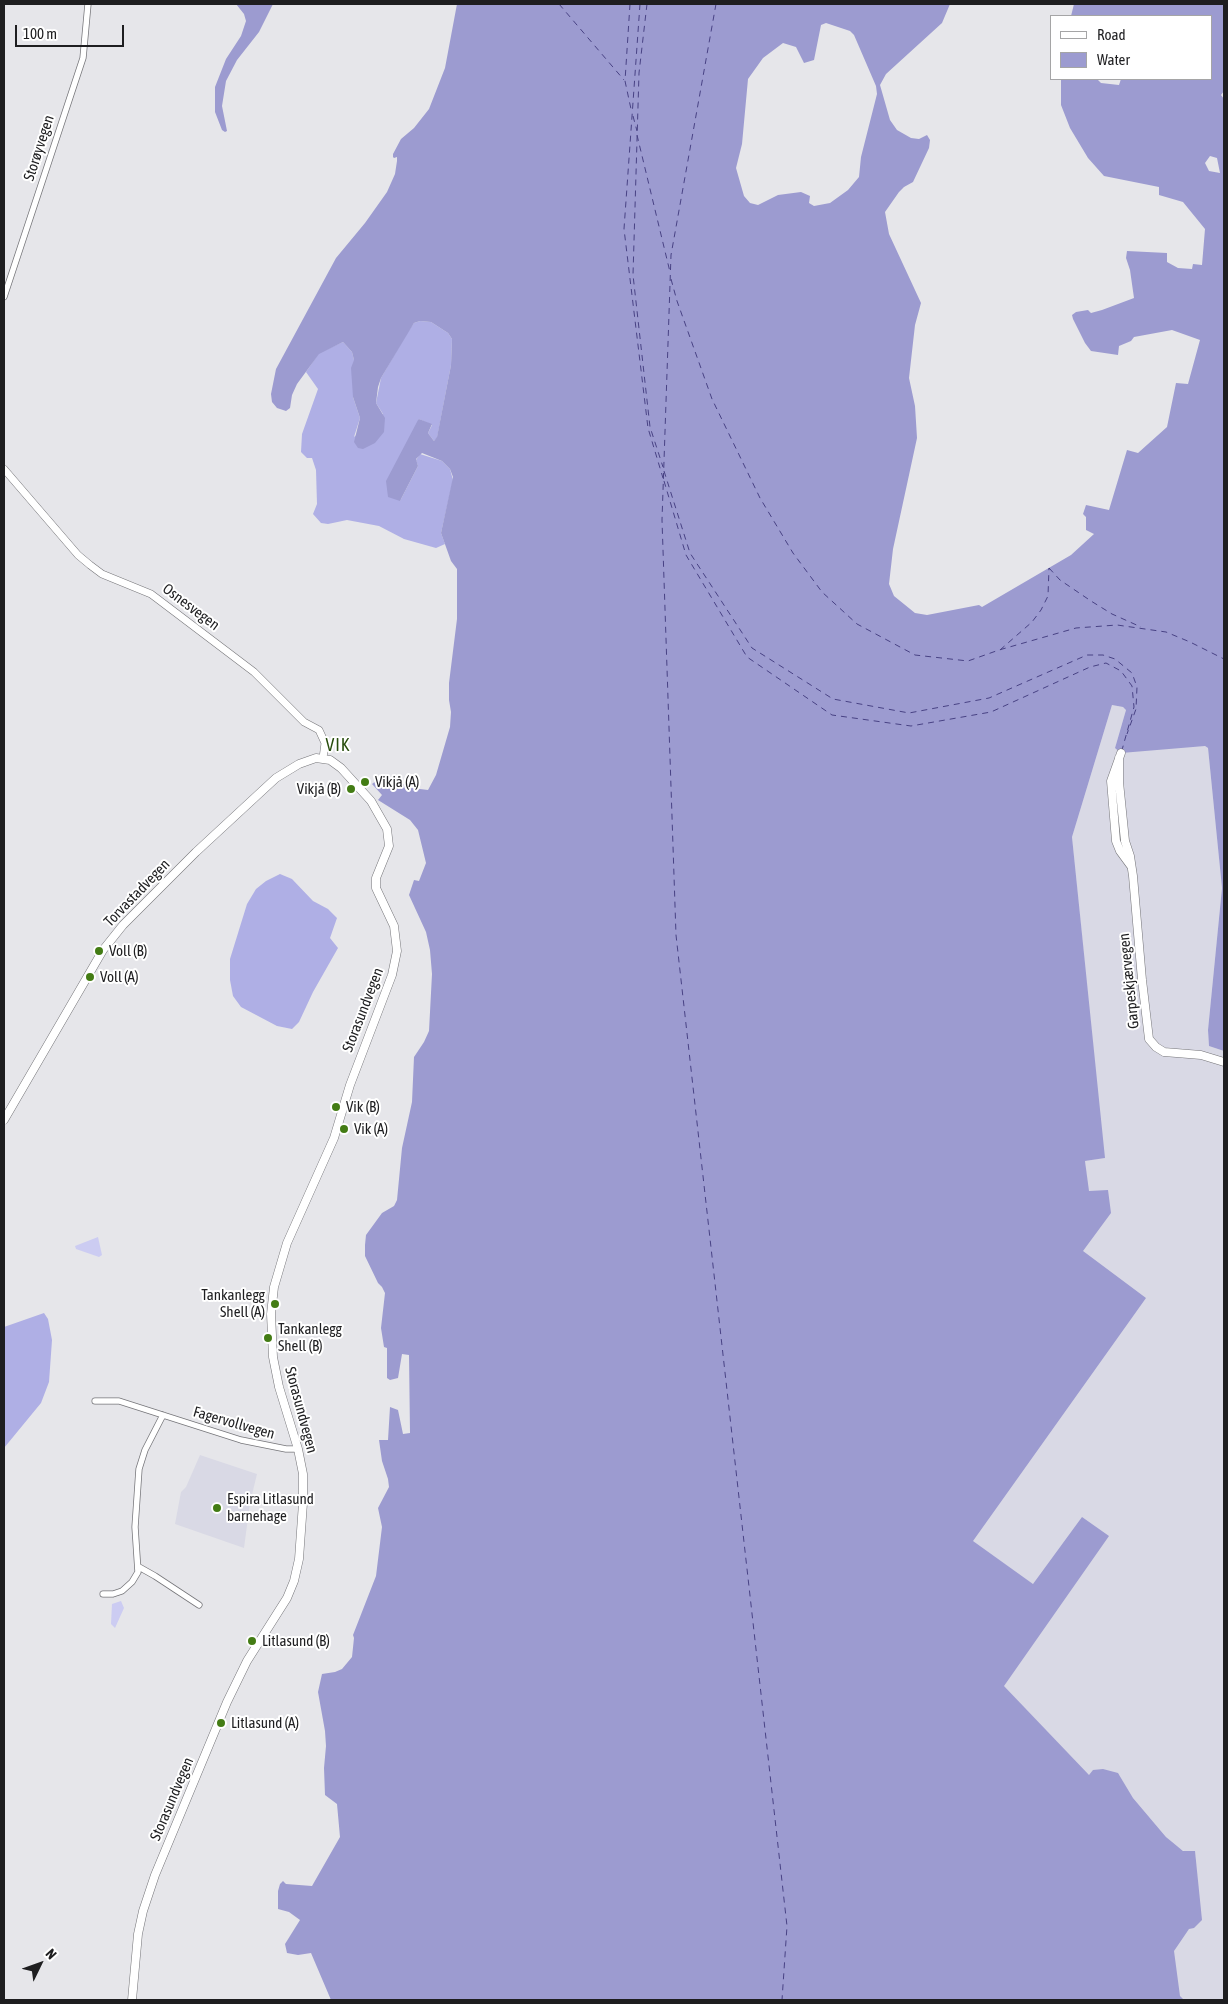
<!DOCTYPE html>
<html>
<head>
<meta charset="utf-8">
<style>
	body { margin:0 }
	#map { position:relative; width:1228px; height:2004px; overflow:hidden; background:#e6e6ea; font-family:"Asap Condensed",sans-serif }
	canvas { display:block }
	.frame { position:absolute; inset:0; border:5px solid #1e1e20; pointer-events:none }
	.legend { position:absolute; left:1050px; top:15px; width:162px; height:65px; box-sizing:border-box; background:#fff; border:1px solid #a5a5a6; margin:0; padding:6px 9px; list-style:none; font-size:15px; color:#1e1e20 }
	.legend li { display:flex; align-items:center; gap:10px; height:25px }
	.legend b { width:25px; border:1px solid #a5a5a6 }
	.north { position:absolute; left:15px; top:1939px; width:50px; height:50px; -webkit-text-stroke:4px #fff; paint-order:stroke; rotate:48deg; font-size:14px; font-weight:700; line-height:20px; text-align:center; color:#1e1e20 }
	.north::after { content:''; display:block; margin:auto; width:18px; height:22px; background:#1e1e20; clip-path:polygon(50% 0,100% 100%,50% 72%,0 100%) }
	.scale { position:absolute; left:15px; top:25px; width:109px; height:22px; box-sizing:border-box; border:2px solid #1e1e20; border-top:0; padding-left:6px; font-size:15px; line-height:18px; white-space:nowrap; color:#1e1e20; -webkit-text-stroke:4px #fff; paint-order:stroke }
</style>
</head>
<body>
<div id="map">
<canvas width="1228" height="2004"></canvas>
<div class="frame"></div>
<ul class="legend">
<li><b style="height:6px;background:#fff"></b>Road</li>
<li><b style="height:14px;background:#9c9bd0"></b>Water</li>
</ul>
<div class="north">N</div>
<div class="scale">100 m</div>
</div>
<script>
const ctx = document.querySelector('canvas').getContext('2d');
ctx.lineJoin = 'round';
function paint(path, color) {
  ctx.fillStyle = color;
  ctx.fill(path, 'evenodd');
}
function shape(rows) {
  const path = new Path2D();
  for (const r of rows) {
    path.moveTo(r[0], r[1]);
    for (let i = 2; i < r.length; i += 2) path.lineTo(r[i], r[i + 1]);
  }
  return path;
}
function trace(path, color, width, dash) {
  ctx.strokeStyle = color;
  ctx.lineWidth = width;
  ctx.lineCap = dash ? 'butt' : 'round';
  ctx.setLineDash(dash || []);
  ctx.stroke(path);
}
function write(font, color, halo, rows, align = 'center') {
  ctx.font = font + ' "Asap Condensed",sans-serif';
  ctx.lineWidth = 4;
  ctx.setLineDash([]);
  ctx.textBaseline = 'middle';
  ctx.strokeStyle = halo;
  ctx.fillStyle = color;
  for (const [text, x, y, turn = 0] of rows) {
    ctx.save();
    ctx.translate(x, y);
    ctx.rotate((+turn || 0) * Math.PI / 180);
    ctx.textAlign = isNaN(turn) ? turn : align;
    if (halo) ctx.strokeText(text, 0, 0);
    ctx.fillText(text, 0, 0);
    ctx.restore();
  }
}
const built = shape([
	[1112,705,1123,707,1126,710,1115,748,1205,746,1208,748,1222,888,1208,1030,1209,1046,1224,1051,1224,2000,1179,2000,1174,1955,1174,1945,1189,1929,1201,1920,1195,1853,1186,1852,1173,1845,1133,1798,1119,1775,1089,1777,1003,1685,1034,1585,971,1540,1082,1252,1088,1192,1085,1161,1104,1158,1072,837],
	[200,1455,257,1474,250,1503,244,1548,175,1524,181,1492,186,1487]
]);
const green = shape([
	[98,1237,102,1255,99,1257,76,1249,75,1246],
	[121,1601,124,1608,115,1628,111,1624,112,1604]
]);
const forest = shape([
	[420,321,431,322,448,333,452,339,451,365,437,438,434,441,428,433,432,425,419,419,400,501,418,466,416,460,420,454,442,461,450,469,453,480,441,533,445,544,436,548,404,539,379,526,347,520,328,524,321,523,313,514,317,504,316,470,312,458,307,458,301,452,302,434,318,389,306,372,319,353,343,342,352,352,354,360,353,397,360,418,354,437,383,414,376,403,381,378,407,333,414,323],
	[280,874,292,879,313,901,328,909,337,918,330,938,338,948,313,992,299,1022,292,1029,277,1026,241,1007,233,996,230,980,230,959,247,904,256,889,266,881],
	[44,1313,48,1319,52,1340,49,1382,41,1403,4,1448,4,1327]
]);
const water = shape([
	[236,4,273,4,259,32,237,60,226,81,222,106,227,131,225,132,222,130,215,112,215,87,226,59,241,36,246,21,244,14],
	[457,4,950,4,942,23,886,74,880,85,890,120,897,130,911,138,919,139,927,135,930,140,929,148,913,182,904,187,899,192,885,212,889,234,921,303,915,325,909,378,915,406,917,438,893,549,889,584,894,596,915,613,927,615,979,605,982,607,1071,555,1094,534,1086,530,1086,517,1083,514,1086,505,1109,510,1127,450,1138,453,1167,427,1176,383,1188,384,1200,340,1172,330,1134,337,1131,341,1119,346,1118,355,1091,351,1085,343,1073,319,1072,315,1076,312,1088,310,1091,313,1102,310,1134,298,1130,270,1126,258,1127,251,1167,253,1167,262,1178,268,1192,269,1193,264,1202,265,1205,229,1183,202,1159,195,1159,187,1104,176,1088,158,1070,128,1061,105,1061,79,1097,79,1101,83,1119,85,1121,79,1212,79,1212,16,1071,16,1074,4,1224,4,1224,91,1221,95,1224,99,1224,1051,1209,1046,1208,1030,1222,888,1208,748,1205,746,1121,753,1115,748,1126,710,1123,707,1112,705,1072,837,1105,1158,1085,1161,1089,1191,1108,1190,1111,1213,1083,1251,1146,1298,973,1541,1033,1584,1082,1517,1109,1536,1004,1686,1089,1775,1093,1770,1103,1769,1118,1773,1133,1798,1166,1837,1183,1851,1195,1851,1202,1920,1194,1928,1189,1929,1174,1951,1180,1996,1184,2000,331,2000,311,1953,298,1955,287,1953,285,1944,300,1920,289,1912,278,1909,278,1891,280,1884,283,1881,286,1884,312,1886,340,1837,337,1804,325,1795,324,1768,326,1746,325,1731,318,1692,322,1674,335,1672,342,1669,352,1657,354,1638,353,1635,376,1576,382,1527,378,1508,389,1487,388,1479,382,1461,379,1440,388,1440,390,1407,398,1410,403,1434,410,1433,409,1355,402,1354,398,1378,390,1380,387,1378,387,1348,384,1347,381,1328,385,1293,382,1287,378,1283,365,1256,365,1245,366,1235,382,1213,394,1206,397,1200,402,1148,412,1102,414,1057,424,1042,429,1031,432,974,430,950,426,932,409,895,414,880,419,881,426,863,418,830,410,820,378,800,382,795,372,784,376,781,383,789,395,780,412,788,428,790,436,775,450,727,451,712,449,700,449,683,457,619,457,569,451,561,441,533,453,477,450,469,442,461,422,453,416,459,418,466,400,501,388,497,386,481,418,420,419,419,432,424,428,433,434,441,437,437,451,365,452,339,448,333,431,322,420,321,414,323,381,378,378,387,376,403,385,418,384,432,375,443,363,449,358,448,354,442,360,418,353,397,351,368,354,360,352,352,343,342,319,354,297,384,292,395,290,408,286,411,277,408,272,402,271,394,276,369,336,258,365,223,387,192,395,174,397,161,397,157,394,158,393,157,393,154,401,139,414,128,429,109,445,68],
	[826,23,850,31,854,35,876,86,877,94,861,157,859,177,848,190,830,203,814,206,809,203,810,196,801,192,778,195,758,205,750,203,744,196,736,168,742,144,748,79,763,58,783,43,796,47,804,63,814,60,821,25],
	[1210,156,1217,158,1220,173,1209,171,1205,163]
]);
const ferry = shape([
	[559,4,624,80],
	[630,4,625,81,631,109],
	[640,4,624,229,648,428,663,478],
	[647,4,639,73,633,275,650,427,663,467],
	[716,4,671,255,662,520,676,935,787,1926,782,2000],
	[633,116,637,131],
	[637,135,670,272],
	[671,279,677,301,712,399,760,498,793,553,822,592,857,624,915,655,968,661,999,650,1076,628,1117,625,1166,632,1190,642,1224,659],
	[664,471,690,553,752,648,833,699,909,713,989,698,1087,655,1103,655,1115,659,1132,673,1137,687,1136,709,1127,734],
	[664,481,686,555,747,657,832,715,911,726,991,712,1090,667,1106,663,1121,671,1132,686,1134,707,1122,750],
	[1049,568,1060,580,1091,601,1112,614,1141,627],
	[1000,650,1032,622,1041,610,1048,596,1049,568]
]);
const minor = shape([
	[4,297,83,58,88,4],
	[95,1401,119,1401,241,1440,286,1449,298,1449],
	[139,1567,155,1576,199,1605],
	[103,1594,113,1594,122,1591,132,1582,138,1572,135,1527,139,1469,145,1450,163,1415]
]);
const tertiary = shape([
	[4,469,78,555,90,565,102,574,151,594,159,600,254,672,304,722,319,730,325,743,323,758]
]);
const secondary = shape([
	[1121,753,1111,781,1116,841,1120,851,1131,866],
	[1119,758,1119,782,1125,841,1130,856,1133,876,1142,980,1149,1039,1156,1047,1164,1052,1201,1055,1224,1062],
	[4,1120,103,950,123,925,196,852,276,778,299,764,316,758,330,760,341,768,371,801,387,829,389,846,376,878,376,888,394,926,397,951,392,975,350,1085,334,1138,287,1243,274,1287,271,1314,273,1357,279,1387,298,1449,303,1474,303,1503,299,1559,294,1581,287,1598,247,1661,227,1702,155,1875,143,1911,138,1934,132,2000]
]);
const markers = [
	[365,782,5,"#437c14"],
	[351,789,5,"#437c14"],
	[99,951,5,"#437c14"],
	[90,977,5,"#437c14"],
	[336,1107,5,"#437c14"],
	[344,1129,5,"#437c14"],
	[275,1304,5,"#437c14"],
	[268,1338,5,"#437c14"],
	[217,1508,5,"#437c14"],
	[252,1641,5,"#437c14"],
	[221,1723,5,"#437c14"]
];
const streetNames = [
	["Storøyvegen",39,148,-72],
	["Osnesvegen",191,607,37],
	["Torvastadvegen",137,893,-46],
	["Garpeskjærvegen",1129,981,-96],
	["Storasundvegen",363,1010,-69],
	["Storasundvegen",301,1410,75],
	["Fagervollvegen",234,1423,16],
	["Storasundvegen",172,1799,-67]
];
const poiNames = [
	["Vikjå (A)",375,782],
	["Vikjå (B)",341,789,"right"],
	["Voll (B)",109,951],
	["Voll (A)",100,977],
	["Vik (B)",346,1107],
	["Vik (A)",354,1129],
	["Tankanlegg",265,1295,"right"],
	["Shell (A)",265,1312,"right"],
	["Tankanlegg",278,1329],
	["Shell (B)",278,1346],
	["Espira Litlasund",227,1499],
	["barnehage",227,1516],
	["Litlasund (B)",262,1641],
	["Litlasund (A)",231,1723]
];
const quarterNames = [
	["VIK",338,745]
];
paint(built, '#d9d9e5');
paint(green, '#ccccf2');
paint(forest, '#afafe5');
paint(water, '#9c9bd0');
trace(ferry, '#484284', 1, [6, 5]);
trace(minor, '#757579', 7);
trace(tertiary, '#757579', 8);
trace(secondary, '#757579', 9);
trace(minor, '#fff', 5.5);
trace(tertiary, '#fff', 7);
trace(secondary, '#fff', 8);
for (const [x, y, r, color] of markers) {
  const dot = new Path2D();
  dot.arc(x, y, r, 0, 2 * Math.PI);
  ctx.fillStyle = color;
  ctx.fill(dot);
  trace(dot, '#fff', 2);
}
write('15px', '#1e1e20', '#fff', streetNames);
write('15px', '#1e1e20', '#fff', poiNames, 'left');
ctx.letterSpacing = '1px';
write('18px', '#284d0d', '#fff', quarterNames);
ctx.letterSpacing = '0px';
</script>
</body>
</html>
